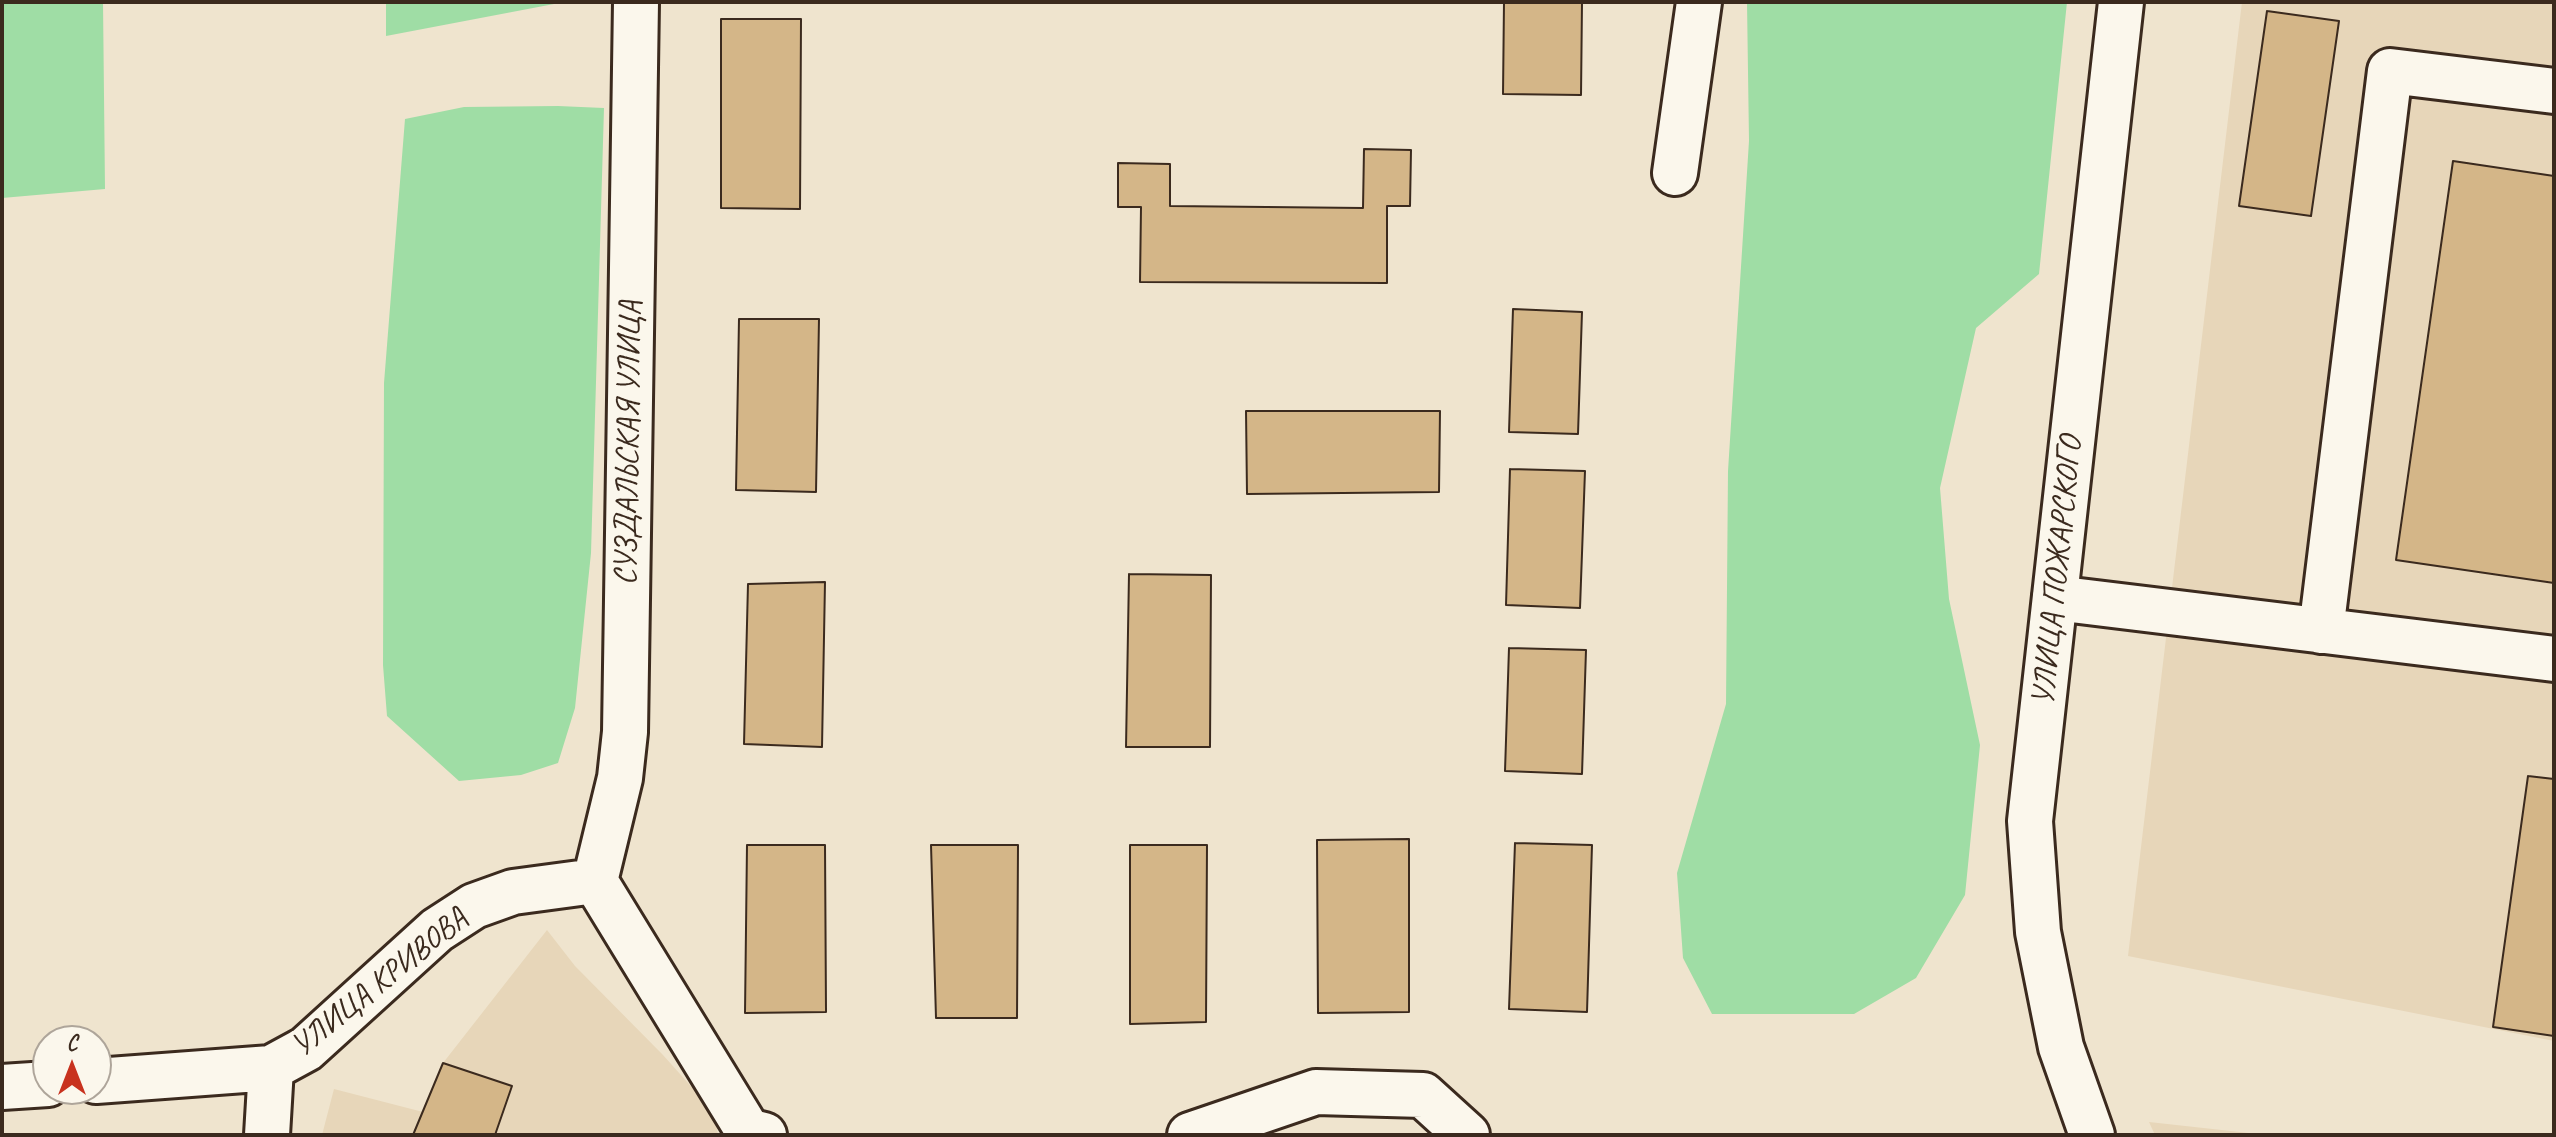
<!DOCTYPE html>
<html>
<head>
<meta charset="utf-8">
<style>
	body { margin:0 }
	#map { position:relative; width:2556px; height:1137px; overflow:hidden; background:#efe4ce; font-family:Caveat,sans-serif }
	canvas { display:block }
	.frame { position:absolute; inset:0; border:4px solid #3b2a1e; pointer-events:none }
	.north { position:absolute; left:32px; top:1025px; width:80px; height:80px; box-sizing:border-box; background:#fbf7ec; border:2px solid #aea59a; border-radius:50%; rotate:0deg; font-size:22px; font-weight:700; line-height:32px; text-align:center; color:#3b2a1e }
	.north::after { content:''; display:block; margin:auto; width:28px; height:36px; background:#c8321e; clip-path:polygon(50% 0,100% 100%,50% 72%,0 100%) }
</style>
</head>
<body>
<div id="map">
<canvas width="2556" height="1137"></canvas>
<div class="frame"></div>
<div class="north">С</div>
</div>
<script>
const ctx = document.querySelector('canvas').getContext('2d');
ctx.lineJoin = 'round';
function paint(path, color) {
  ctx.fillStyle = color;
  ctx.fill(path, 'evenodd');
}
function shape(rows) {
  const path = new Path2D();
  for (const r of rows) {
    path.moveTo(r[0], r[1]);
    for (let i = 2; i < r.length; i += 2) path.lineTo(r[i], r[i + 1]);
  }
  return path;
}
function trace(path, color, width, dash) {
  ctx.strokeStyle = color;
  ctx.lineWidth = width;
  ctx.lineCap = dash ? 'butt' : 'round';
  ctx.setLineDash(dash || []);
  ctx.stroke(path);
}
function write(font, color, halo, rows, align = 'center') {
  ctx.font = font + ' Caveat,sans-serif';
  ctx.lineWidth = 8;
  ctx.setLineDash([]);
  ctx.textBaseline = 'middle';
  ctx.strokeStyle = halo;
  ctx.fillStyle = color;
  for (const [text, x, y, turn = 0] of rows) {
    ctx.save();
    ctx.translate(x, y);
    ctx.rotate((+turn || 0) * Math.PI / 180);
    ctx.textAlign = isNaN(turn) ? turn : align;
    if (halo) ctx.strokeText(text, 0, 0);
    ctx.fillText(text, 0, 0);
    ctx.restore();
  }
}
const built = shape([
	[2242,2,2554,2,2554,1041,2128,956],
	[547,930,575,966,663,1055,714,1112,718,1135,322,1135,334,1089,423,1112,443,1063],
	[2149,1122,2267,1135,2155,1135]
]);
const green = shape([
	[2,2,103,2,105,189,2,198],
	[386,2,555,2,554,4,386,36],
	[1747,2,2067,2,2039,274,1976,328,1940,488,1949,599,1980,745,1965,895,1916,978,1854,1014,1712,1014,1683,958,1677,873,1726,704,1728,471,1749,141],
	[558,106,604,108,591,553,575,708,558,763,521,775,459,781,387,716,383,665,384,383,405,119,464,107]
]);
const building = shape([
	[1504,2,1582,2,1581,95,1503,94,1504,2],
	[2267,11,2339,21,2311,216,2239,206,2267,11],
	[721,19,801,19,800,209,721,208,721,19],
	[1364,149,1411,150,1410,206,1387,206,1387,283,1140,282,1141,207,1118,207,1118,163,1170,164,1170,206,1363,208,1364,149],
	[2453,161,2554,176,2554,583,2396,560,2453,161],
	[1513,309,1582,312,1578,434,1509,432,1513,309],
	[739,319,819,319,816,492,736,490,739,319],
	[1246,411,1440,411,1439,492,1247,494,1246,411],
	[1510,469,1585,471,1580,608,1506,605,1510,469],
	[1129,574,1211,575,1210,747,1126,747,1129,574],
	[825,582,822,747,744,744,748,584,825,582],
	[1509,648,1586,650,1582,774,1505,771,1509,648],
	[2528,776,2554,779,2554,1036,2493,1027,2528,776],
	[1409,839,1409,1012,1318,1013,1317,840,1409,839],
	[1515,843,1592,845,1587,1012,1509,1009,1515,843],
	[747,845,825,845,826,1012,745,1013,747,845],
	[931,845,1018,845,1017,1018,936,1018,931,845],
	[1130,845,1207,845,1206,1022,1130,1024,1130,845],
	[443,1063,512,1086,495,1135,413,1135,443,1063]
]);
const street = shape([
	[1675,173,1699,2],
	[2055,598,2554,659],
	[2321,631,2390,71,2554,91],
	[595,881,620,778,625,732,636,2],
	[595,881,748,1131,764,1135],
	[96,1081,271,1068,306,1049,437,930,474,906,513,892,595,881],
	[2,1087,48,1084],
	[267,1135,271,1068],
	[1190,1135,1316,1092,1423,1095,1467,1135]
]);
const secondary = shape([
	[2092,1135,2061,1047,2038,932,2030,821,2121,2]
]);
const streetNames = [
	["СУЗДАЛЬСКАЯ УЛИЦА",629,443,-89],
	["УЛИЦА ПОЖАРСКОГО",2058,571,-84],
	["УЛИЦА КРИВОВА",380,983,-39]
];
paint(built, '#e7d6b9');
paint(green, '#9fdda5');
paint(building, '#d4b688');
trace(building, '#3b2a1e', 2);
trace(street, '#3b2a1e', 50);
trace(secondary, '#3b2a1e', 50);
trace(street, '#fbf7ec', 44);
trace(secondary, '#fbf7ec', 44);
write('32px', '#3b2a1e', '#fbf7ec', streetNames);
</script>
</body>
</html>
